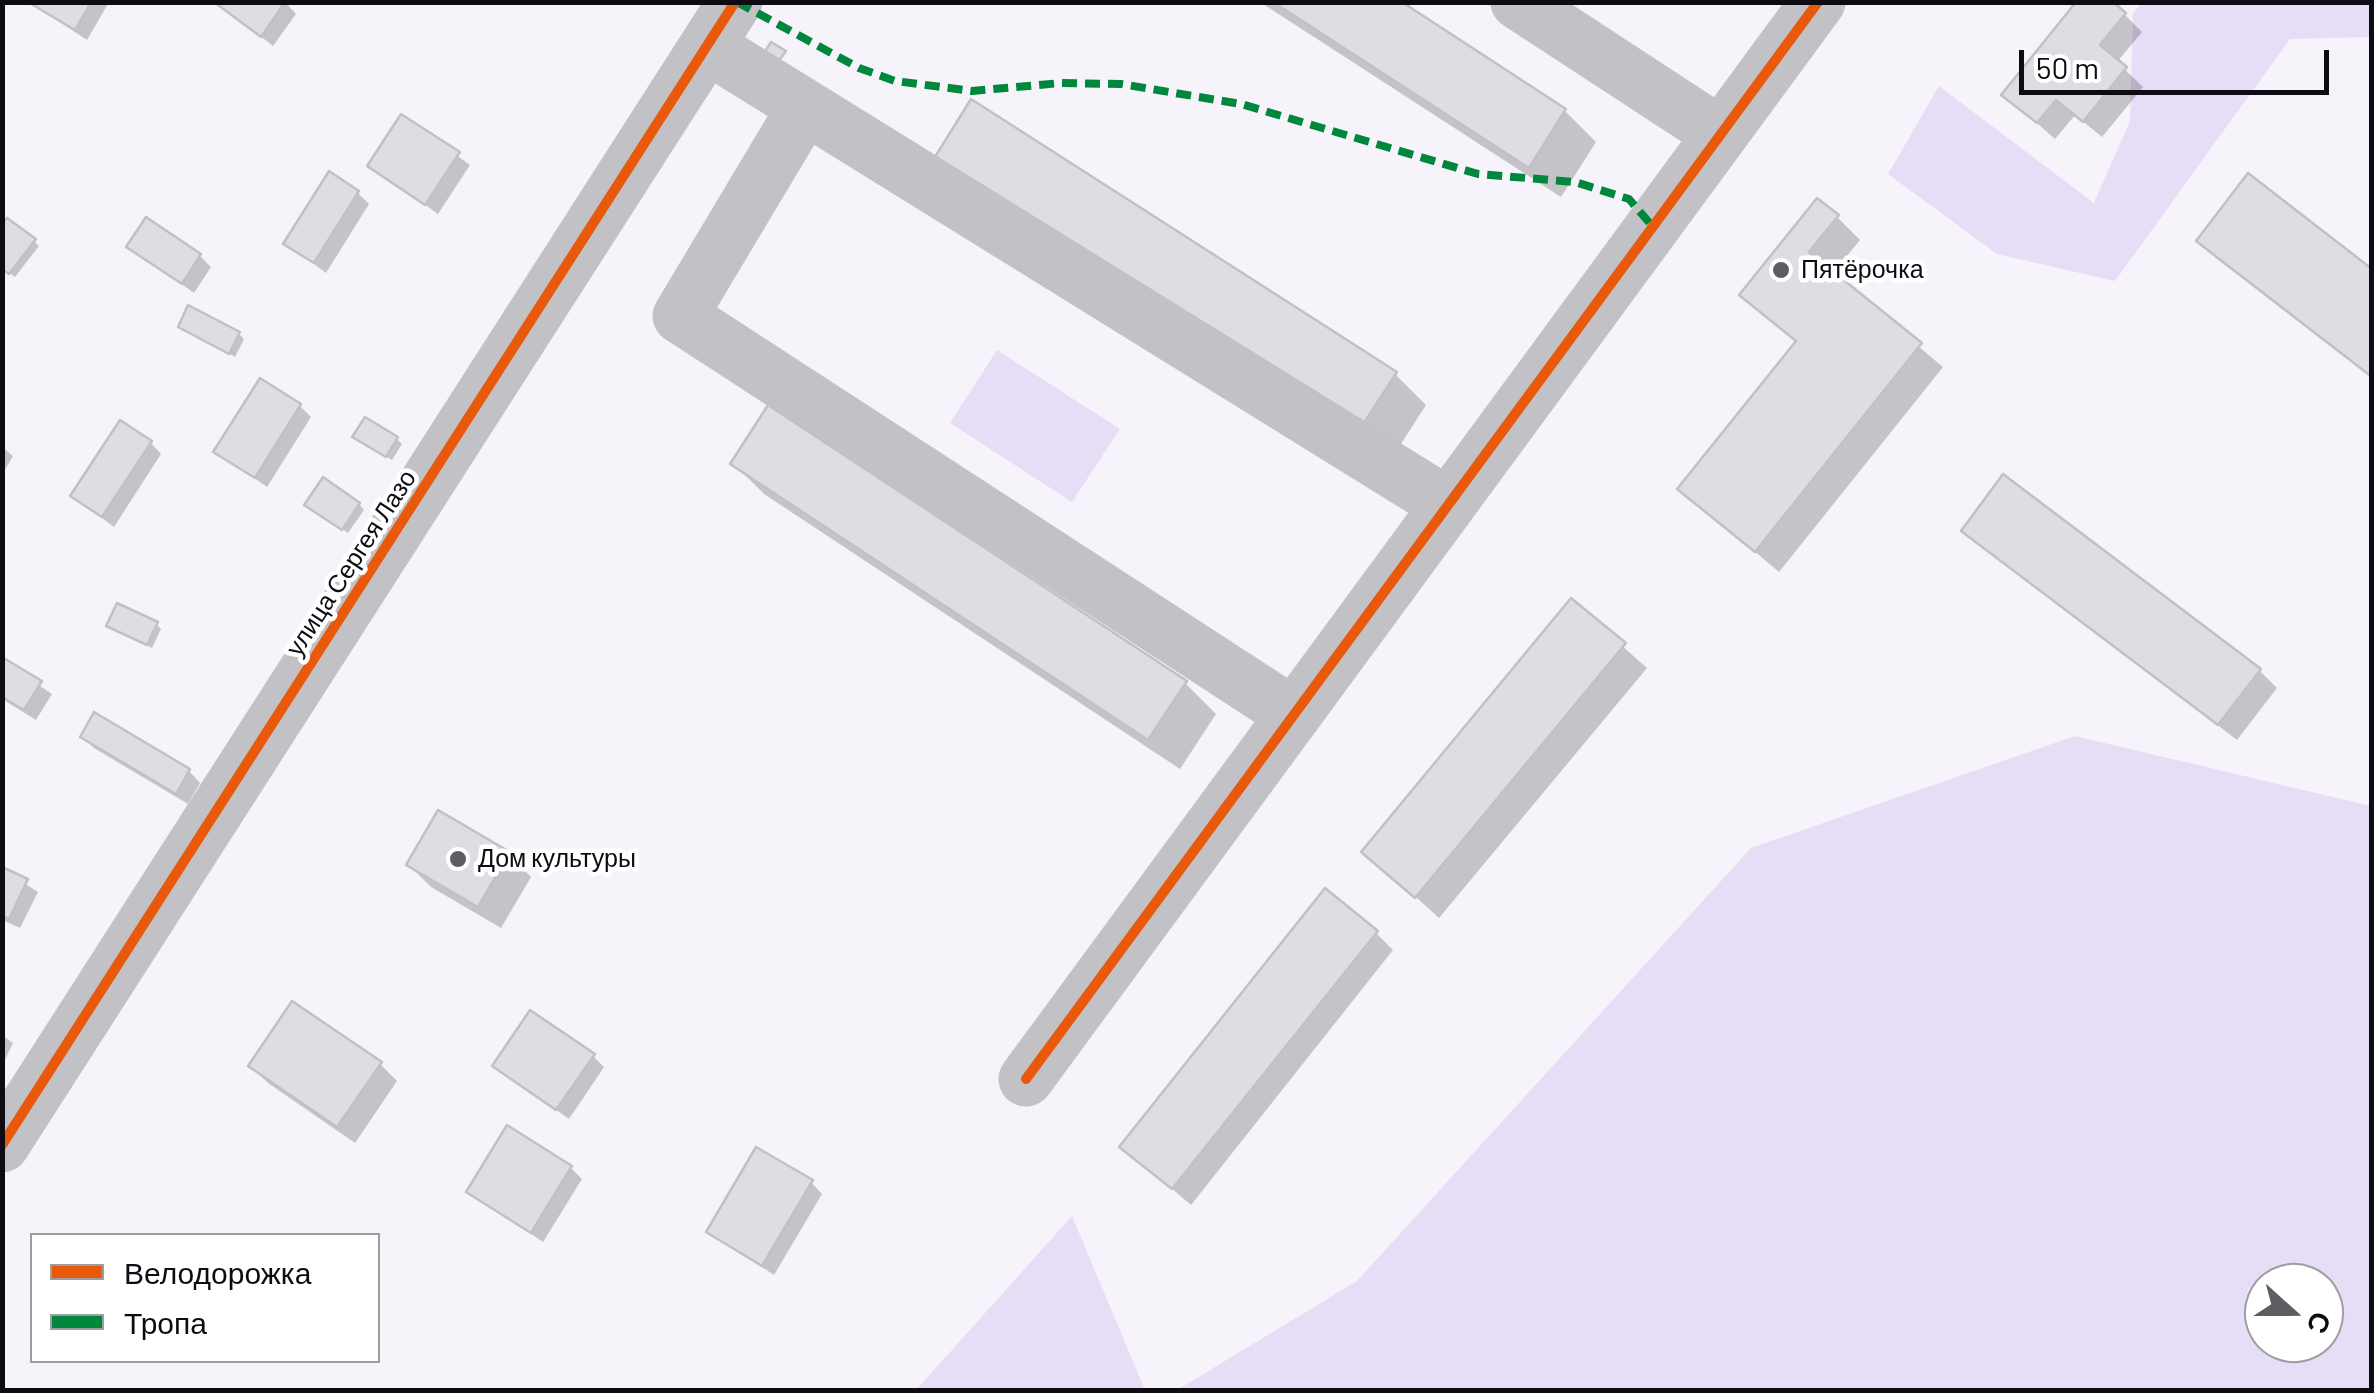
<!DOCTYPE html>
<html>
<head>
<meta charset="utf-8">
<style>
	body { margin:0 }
	#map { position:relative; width:2374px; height:1393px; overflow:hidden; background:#f6f4fa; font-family:Barlow,sans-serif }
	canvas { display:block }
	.frame { position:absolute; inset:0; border:5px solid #0e0b13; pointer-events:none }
	.legend { position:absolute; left:30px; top:1233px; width:350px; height:130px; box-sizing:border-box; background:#fff; border:2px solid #9f9da1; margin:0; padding:12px 18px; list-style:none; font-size:30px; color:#0e0b13 }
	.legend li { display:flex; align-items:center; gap:20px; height:50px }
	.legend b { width:50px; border:2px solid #9f9da1 }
	.north { position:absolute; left:2244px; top:1263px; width:100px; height:100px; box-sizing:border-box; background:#fff; border:2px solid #9f9da1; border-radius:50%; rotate:111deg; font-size:28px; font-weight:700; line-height:40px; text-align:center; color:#0e0b13 }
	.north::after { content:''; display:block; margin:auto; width:35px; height:45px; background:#5f5d64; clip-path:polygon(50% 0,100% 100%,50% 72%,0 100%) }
	.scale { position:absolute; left:2019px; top:50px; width:310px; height:45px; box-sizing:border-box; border:5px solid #0e0b13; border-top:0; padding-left:12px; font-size:30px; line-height:35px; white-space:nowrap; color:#0e0b13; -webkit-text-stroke:8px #fff; paint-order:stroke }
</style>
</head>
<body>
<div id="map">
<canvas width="2374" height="1393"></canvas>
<div class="frame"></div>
<ul class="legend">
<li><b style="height:12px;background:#e8590c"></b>Велодорожка</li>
<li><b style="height:12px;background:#00873e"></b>Тропа</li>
</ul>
<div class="north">С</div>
<div class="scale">50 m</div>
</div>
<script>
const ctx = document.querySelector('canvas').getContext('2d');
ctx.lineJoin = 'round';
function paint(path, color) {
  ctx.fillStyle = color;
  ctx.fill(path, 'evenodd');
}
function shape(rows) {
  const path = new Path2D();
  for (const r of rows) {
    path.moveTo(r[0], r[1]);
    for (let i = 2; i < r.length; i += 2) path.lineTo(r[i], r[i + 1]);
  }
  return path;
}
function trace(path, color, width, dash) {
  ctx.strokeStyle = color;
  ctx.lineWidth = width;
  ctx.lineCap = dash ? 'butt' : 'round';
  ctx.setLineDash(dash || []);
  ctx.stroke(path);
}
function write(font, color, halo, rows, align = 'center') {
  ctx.font = font + ' Barlow,sans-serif';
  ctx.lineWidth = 9;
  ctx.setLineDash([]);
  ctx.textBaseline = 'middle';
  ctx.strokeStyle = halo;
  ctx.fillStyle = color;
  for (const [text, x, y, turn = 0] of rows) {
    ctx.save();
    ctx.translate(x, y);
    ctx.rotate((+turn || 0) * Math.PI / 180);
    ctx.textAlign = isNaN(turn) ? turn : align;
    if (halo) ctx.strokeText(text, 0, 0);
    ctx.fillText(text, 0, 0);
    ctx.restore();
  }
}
const green = shape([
	[2142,3,2371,3,2371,37,2290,39,2115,281,1997,254,1888,174,1939,86,2094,203,2130,121,2133,13],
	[997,350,1120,429,1072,502,950,423],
	[2075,736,2371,806,2371,1390,1177,1390,1357,1281,1751,848],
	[2324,1283,2324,1343,2264,1343,2264,1283],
	[1072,1216,1145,1390,916,1390]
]);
const shadow = shape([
	[29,2,109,2,87,40],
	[285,2,296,14,273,46,221,5],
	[1260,2,1397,2,1565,111,1596,142,1561,197],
	[2125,15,2142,32,2117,62,2143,87,2102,137,2075,115,2055,139,2005,95],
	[402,117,470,165,438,214,370,166],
	[969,187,1395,374,1426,405,1392,458],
	[358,193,369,204,326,273,286,243],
	[1837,217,1860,240,1832,274,1943,367,1779,572,1681,489,1797,343,1743,295],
	[2199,240,2372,273,2372,378,2216,258],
	[34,241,39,246,15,277,2,267],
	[130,247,200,256,211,267,194,293],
	[181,326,239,334,244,339,235,357],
	[300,406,311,417,267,487,217,452],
	[356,437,397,439,402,444,392,460],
	[150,442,161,454,114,527,73,496],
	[2,447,13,456,3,473,2,473],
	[733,463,1185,683,1216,714,1180,769,764,494],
	[359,504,364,510,348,533,313,509],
	[1964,530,2260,671,2277,688,2237,740],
	[1571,601,1647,668,1439,918,1384,868],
	[156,624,161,629,152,648,109,625],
	[2,660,52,694,36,720,2,699],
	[95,716,189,771,200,783,188,804,94,748,83,737],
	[508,854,531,877,501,928,431,887,409,865],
	[2,869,38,892,20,928,2,920],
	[1376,933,1393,950,1191,1205,1123,1147],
	[2,1035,13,1043,2,1066],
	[593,1056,604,1067,569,1119,495,1066],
	[380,1064,397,1081,355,1143,268,1083,251,1066],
	[571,1168,582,1179,543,1242,469,1191],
	[811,1182,822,1194,774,1275,709,1232]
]);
const building = shape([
	[28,2,91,2,75,30,28,2],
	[220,2,285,2,261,37,218,5,220,2],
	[1273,2,1402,2,1566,109,1529,168,1273,2],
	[2076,2,2113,2,2126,13,2100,45,2127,67,2083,122,2056,100,2037,123,2001,95,2076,2],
	[771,42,786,51,778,62,764,53,771,42],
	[971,99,1397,372,1360,429,935,157,971,99],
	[401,114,460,152,425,205,367,166,401,114],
	[329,171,359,191,314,263,283,244,329,171],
	[2248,173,2372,269,2372,377,2196,241,2248,173],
	[1817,198,1839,215,1809,252,1922,343,1755,552,1677,489,1796,341,1739,295,1817,198],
	[146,217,201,254,182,284,126,247,146,217],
	[7,218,36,239,9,274,2,269,2,224,7,218],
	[188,305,240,332,229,354,178,327,188,305],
	[260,378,301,404,255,478,213,452,260,378],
	[768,405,1187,681,1148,740,730,464,768,405],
	[365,417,398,437,386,457,352,437,365,417],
	[120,420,152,441,102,517,70,496,120,420],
	[2003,474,2261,669,2218,725,1961,531,2003,474],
	[323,477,360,503,342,530,304,505,323,477],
	[1571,598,1626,643,1415,898,1361,852,1571,598],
	[117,603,158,622,147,645,106,626,117,603],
	[2,657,42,681,24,710,2,697,2,657],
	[94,712,190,769,176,794,80,737,94,712],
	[438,810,510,852,478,907,406,865,438,810],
	[2,867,28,879,9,919,2,916,2,867],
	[1325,888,1378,931,1172,1189,1119,1147,1325,888],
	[292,1001,382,1062,337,1127,248,1066,292,1001],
	[530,1010,595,1054,556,1110,492,1066,530,1010],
	[507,1125,572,1166,531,1233,466,1192,507,1125],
	[756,1147,813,1180,762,1266,706,1232,756,1147]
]);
const minor = shape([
	[1518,2,1720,134],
	[707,46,1448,505],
	[805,107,680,316,1294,715],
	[1026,1079,1818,2],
	[2,1145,735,2]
]);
const quiet = shape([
	[737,2,859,68,895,81,972,91,1061,83,1121,84,1241,104,1478,174,1575,182,1629,199,1653,227]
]);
const cycleway = shape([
	[1026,1079,1818,2],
	[2,1145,735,2]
]);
const markers = [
	[1781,270,10,"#5f5d64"],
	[458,859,10,"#5f5d64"]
];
const poiNames = [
	["Пятёрочка",1801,270],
	["Дом культуры",478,859]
];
const streetNames = [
	["улица Сергея Лазо",351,563,-57]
];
paint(green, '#e6ddf7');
paint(shadow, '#0003');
paint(building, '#dfdce4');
trace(building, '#c2c0c7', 2.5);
trace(minor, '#c2c1c5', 55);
trace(quiet, '#00873e', 8, [15, 8]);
trace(cycleway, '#e8590c', 10);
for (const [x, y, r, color] of markers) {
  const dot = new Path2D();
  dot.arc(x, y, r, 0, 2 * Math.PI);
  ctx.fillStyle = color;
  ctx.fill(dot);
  trace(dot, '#fff', 4);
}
write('25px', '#0e0b13', '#fff', poiNames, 'left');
write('25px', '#0e0b13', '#fff', streetNames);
</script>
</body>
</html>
